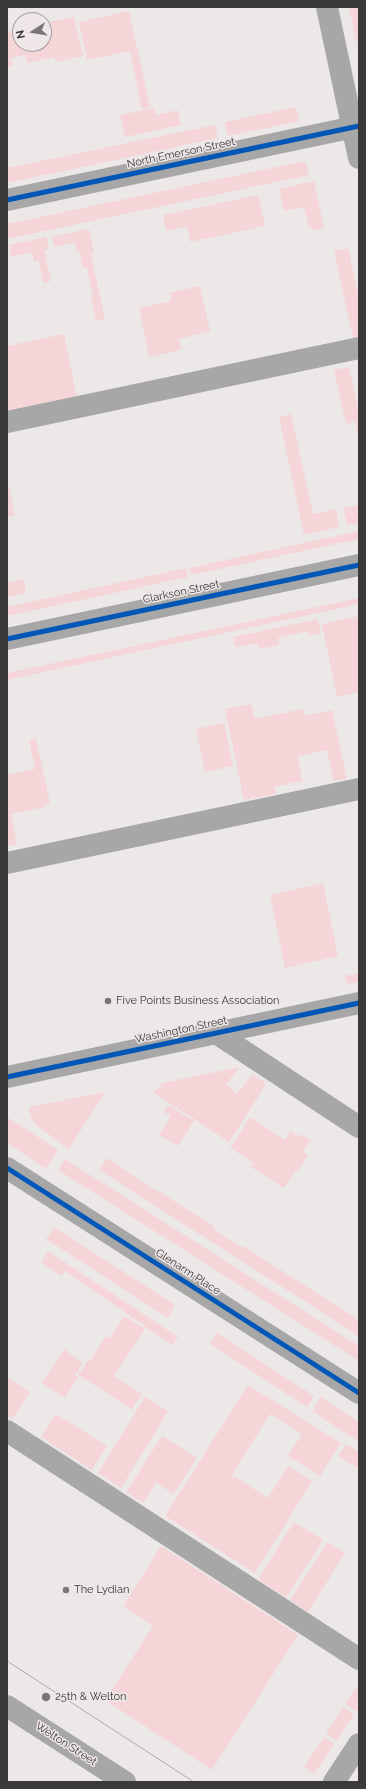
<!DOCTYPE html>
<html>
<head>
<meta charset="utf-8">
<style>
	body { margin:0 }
	#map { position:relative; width:366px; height:1789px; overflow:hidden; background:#ece8e8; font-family:Raleway,sans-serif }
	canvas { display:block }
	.frame { position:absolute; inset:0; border:8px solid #3c393a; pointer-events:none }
	.north { position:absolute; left:12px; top:12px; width:40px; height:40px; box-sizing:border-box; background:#eee6e7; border:1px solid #a7a1a2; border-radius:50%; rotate:258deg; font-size:11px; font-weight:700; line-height:16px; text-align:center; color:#3c393a }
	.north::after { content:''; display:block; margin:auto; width:14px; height:18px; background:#7a7677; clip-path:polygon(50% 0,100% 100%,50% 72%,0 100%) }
</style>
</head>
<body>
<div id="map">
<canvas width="366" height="1789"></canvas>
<div class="frame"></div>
<div class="north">N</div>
</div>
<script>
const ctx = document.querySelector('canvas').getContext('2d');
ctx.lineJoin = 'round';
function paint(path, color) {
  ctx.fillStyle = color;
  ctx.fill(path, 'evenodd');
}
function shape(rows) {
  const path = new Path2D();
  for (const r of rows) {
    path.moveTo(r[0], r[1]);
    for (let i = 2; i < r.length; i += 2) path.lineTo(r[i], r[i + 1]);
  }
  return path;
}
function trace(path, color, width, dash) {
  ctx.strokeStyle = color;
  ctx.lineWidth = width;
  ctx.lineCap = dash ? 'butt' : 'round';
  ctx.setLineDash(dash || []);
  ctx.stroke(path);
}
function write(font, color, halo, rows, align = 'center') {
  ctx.font = font + ' Raleway,sans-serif';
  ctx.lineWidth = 3;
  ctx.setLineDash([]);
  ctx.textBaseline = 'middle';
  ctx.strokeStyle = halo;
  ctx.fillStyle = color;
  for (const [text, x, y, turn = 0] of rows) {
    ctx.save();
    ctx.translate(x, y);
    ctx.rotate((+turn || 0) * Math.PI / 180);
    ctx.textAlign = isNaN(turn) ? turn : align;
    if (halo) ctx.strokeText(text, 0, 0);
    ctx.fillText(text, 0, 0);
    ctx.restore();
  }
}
const green = shape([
	[349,7,359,7,359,54],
	[129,11,150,107,142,109,130,51,87,60,79,22],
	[74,17,83,56,56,62,54,57,27,63,25,55,11,58,13,66,7,67,7,32,20,29,20,44,44,44,44,23],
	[296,107,299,121,228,136,225,122],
	[154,108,156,115,178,110,181,125,125,137,120,115],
	[215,125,218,138,7,183,7,168],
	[305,161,309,175,7,239,7,224],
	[314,181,324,228,313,231,312,227,309,227,304,207,284,211,279,189],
	[258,195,265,226,190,242,187,226,166,231,163,215],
	[89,229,94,253,91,254,105,319,96,321,91,297,93,296,87,267,83,268,79,251,77,252,75,242,54,247,52,237],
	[46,237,49,249,44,250,51,281,43,283,39,261,34,261,32,252,11,257,9,245],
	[348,248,359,298,359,336,353,338,334,251],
	[200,286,210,331,179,339,181,350,149,357,139,308,171,301,169,293],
	[64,334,77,397,7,412,7,346],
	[349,367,359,414,359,442,355,422,346,424,334,370],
	[291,414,313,514,336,509,339,527,304,535,279,417],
	[7,479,15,516,7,517],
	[359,505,359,523,347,525,343,508],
	[359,531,359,539,191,575,189,568],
	[186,568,188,577,7,616,7,607],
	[24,579,26,593,7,597,7,583],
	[359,598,359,604,7,680,7,673],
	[359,616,359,692,337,697,322,624],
	[318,619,321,633,310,636,308,631,278,638,279,645,259,649,257,643,235,647,233,637],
	[251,704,255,719,303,709,304,716,332,710,347,779,334,781,327,750,298,756,302,781,274,787,276,794,244,800,225,709],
	[224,723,233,766,205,772,196,729],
	[36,738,50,803,44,804,45,807,11,814,17,844,7,846,7,775,35,769,29,740],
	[323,883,338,956,285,968,270,895],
	[359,973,359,982,347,984,345,976],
	[240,1067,226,1084,237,1094,253,1074,265,1083,265,1086,229,1142,154,1093,162,1083],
	[105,1092,69,1149,36,1125,31,1118,29,1107],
	[168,1105,194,1121,178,1146,159,1135,171,1116,164,1112],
	[7,1117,58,1150,46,1169,7,1143],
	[250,1117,285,1140,290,1131,299,1137,302,1134,310,1140,303,1152,308,1155,298,1171,296,1170,284,1188,251,1167,254,1163,230,1148],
	[107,1158,154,1190,155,1189,215,1227,214,1230,241,1247,243,1246,359,1320,359,1336,99,1170],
	[65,1159,359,1346,359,1361,58,1170],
	[54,1227,175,1305,168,1318,46,1239],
	[48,1251,178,1337,172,1345,65,1271,62,1276,41,1262],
	[124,1316,145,1329,114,1376,142,1394,132,1409,78,1375,89,1359,91,1360,106,1336,110,1338],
	[217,1333,314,1396,307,1407,210,1344],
	[64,1349,83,1363,75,1376,78,1377,65,1398,42,1383],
	[7,1377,30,1392,12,1419,7,1416],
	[248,1385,341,1443,320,1476,288,1456,302,1434,270,1414,232,1475,268,1498,288,1466,312,1481,255,1573,165,1516],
	[145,1397,168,1411,121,1488,98,1473],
	[321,1397,359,1422,359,1442,312,1411],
	[56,1414,107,1446,92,1470,41,1437],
	[162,1436,197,1458,174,1494,156,1483,143,1503,126,1492],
	[346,1444,359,1452,359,1469,338,1456],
	[294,1522,323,1540,286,1598,258,1579],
	[328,1542,345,1553,308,1612,290,1600],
	[161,1546,298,1635,212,1770,105,1700,153,1626,123,1606],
	[359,1683,359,1706,356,1711,345,1704],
	[343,1707,354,1714,336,1741,326,1734],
	[324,1737,334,1744,314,1774,304,1767]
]);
const minor = shape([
	[327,7,359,158],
	[7,200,359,126],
	[7,422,359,348],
	[7,639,359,565],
	[7,863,359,789],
	[216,1033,359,1127],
	[7,1077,359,1003],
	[7,1168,359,1393],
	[7,1431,359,1659],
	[7,1706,125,1782],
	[334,1782,359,1744]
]);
const tram = shape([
	[7,1661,194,1782]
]);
const cycleway = shape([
	[7,200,359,126],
	[7,639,359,565],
	[7,1077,359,1003],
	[7,1168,359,1393]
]);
const markers = [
	[108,1001,4,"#7a7677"],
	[66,1590,4,"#7a7677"],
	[46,1697,5,"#7a7677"]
];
const streetNames = [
	["North Emerson Street",181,153,-12],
	["Clarkson Street",181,592,-12],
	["Washington Street",181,1030,-12],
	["Glenarm Place",188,1272,33],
	["Welton Street",66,1744,33]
];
const poiNames = [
	["Five Points Business Association",116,1001],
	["The Lydian",74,1590],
	["25th & Welton",55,1697]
];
paint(green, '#f6d5d8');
trace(minor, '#a8a7a7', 22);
trace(tram, '#adacac', 1);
trace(cycleway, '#0057b8', 5);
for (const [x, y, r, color] of markers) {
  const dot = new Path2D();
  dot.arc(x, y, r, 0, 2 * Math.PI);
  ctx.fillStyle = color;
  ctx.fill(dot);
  trace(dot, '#eee6e7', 1.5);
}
write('11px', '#3c393a', '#eee6e7', streetNames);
write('11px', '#3c393a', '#eee6e7', poiNames, 'left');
</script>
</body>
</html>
